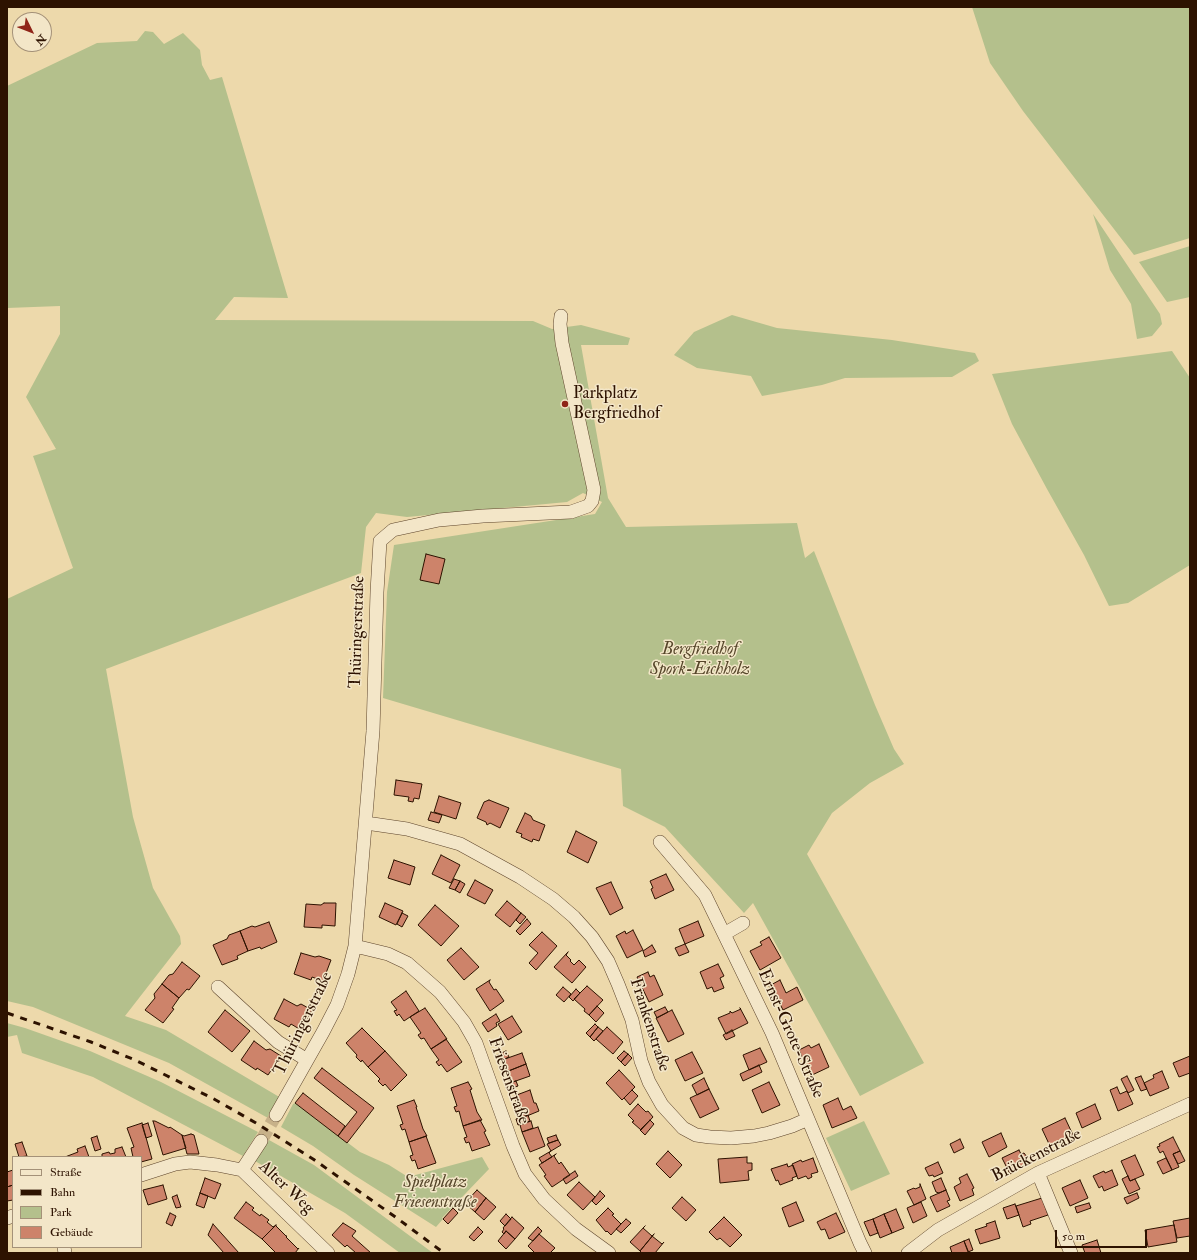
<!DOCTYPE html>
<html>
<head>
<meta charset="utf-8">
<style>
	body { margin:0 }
	#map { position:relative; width:1197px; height:1260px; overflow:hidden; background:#edd9ab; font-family:"IM FELL Double Pica",serif }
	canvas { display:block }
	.frame { position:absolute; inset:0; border:8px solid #2d1200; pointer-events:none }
	.legend { position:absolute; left:12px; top:1156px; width:130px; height:92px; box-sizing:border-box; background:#f3e6c8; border:1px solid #a49178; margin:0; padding:5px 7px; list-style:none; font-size:12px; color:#2d1200 }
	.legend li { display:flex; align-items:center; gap:8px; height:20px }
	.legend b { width:20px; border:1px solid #a49178 }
	.north { position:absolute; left:12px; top:12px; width:40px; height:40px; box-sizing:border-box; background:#f3e6c8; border:1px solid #a49178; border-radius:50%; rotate:133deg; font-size:11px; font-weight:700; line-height:16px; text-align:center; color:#2d1200 }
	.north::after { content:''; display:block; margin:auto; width:14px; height:18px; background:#8f2418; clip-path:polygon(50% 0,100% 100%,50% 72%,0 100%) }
	.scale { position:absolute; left:1055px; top:1230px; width:92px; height:18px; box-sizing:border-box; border:2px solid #2d1200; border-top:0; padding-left:5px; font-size:12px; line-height:14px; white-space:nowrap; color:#2d1200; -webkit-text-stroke:3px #f3e6c8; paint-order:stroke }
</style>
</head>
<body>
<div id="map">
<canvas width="1197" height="1260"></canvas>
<div class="frame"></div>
<ul class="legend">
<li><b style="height:5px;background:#f3e6c8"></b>Straße</li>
<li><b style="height:5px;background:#2d1200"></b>Bahn</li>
<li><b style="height:11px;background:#b4c08c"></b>Park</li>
<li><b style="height:11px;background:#cd836a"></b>Gebäude</li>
</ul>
<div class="north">N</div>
<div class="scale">50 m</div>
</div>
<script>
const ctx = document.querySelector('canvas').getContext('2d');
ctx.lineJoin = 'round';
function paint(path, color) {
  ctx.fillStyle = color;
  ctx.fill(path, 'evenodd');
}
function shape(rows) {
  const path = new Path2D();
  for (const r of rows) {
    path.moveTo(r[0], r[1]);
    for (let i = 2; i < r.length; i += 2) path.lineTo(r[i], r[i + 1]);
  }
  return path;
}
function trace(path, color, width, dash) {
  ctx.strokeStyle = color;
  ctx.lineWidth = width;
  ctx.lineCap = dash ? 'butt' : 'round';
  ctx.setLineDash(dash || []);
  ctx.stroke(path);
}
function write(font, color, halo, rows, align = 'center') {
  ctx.font = font + ' "IM FELL Double Pica",serif';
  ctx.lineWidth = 3;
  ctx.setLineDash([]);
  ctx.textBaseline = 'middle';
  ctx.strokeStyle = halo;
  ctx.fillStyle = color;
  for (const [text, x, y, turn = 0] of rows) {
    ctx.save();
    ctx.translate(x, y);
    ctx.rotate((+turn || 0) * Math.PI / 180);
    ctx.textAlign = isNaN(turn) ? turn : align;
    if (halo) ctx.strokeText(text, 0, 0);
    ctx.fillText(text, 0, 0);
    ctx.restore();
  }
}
const green = shape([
	[972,7,1190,7,1190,238,1134,255,1023,111,990,63],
	[145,31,153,32,164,44,183,33,200,50,202,65,210,80,222,77,288,298,234,297,215,320,533,321,552,329,581,325,630,338,628,345,581,345,608,498,626,527,797,523,805,558,814,551,875,705,894,749,904,764,870,783,832,813,807,854,924,1063,860,1096,753,903,744,913,665,827,623,806,621,769,383,698,387,592,394,545,595,514,602,502,583,493,567,502,407,517,376,513,366,527,361,573,106,669,133,817,153,888,180,936,181,944,125,1016,166,1030,281,1098,268,1118,169,1063,33,1007,7,1001,7,599,73,568,33,456,56,449,26,397,60,334,60,306,7,308,7,86,97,43,137,41],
	[1093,214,1160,314,1162,324,1152,336,1137,339,1131,304,1110,270],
	[1190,246,1190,297,1167,302,1139,262],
	[732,315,777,328,892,340,975,353,979,361,952,377,845,378,822,385,762,396,751,376,697,368,674,355,694,332],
	[1172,351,1190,378,1190,565,1128,603,1109,606,1084,555,1047,489,1012,424,992,374],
	[7,1023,25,1028,90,1051,161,1082,258,1132,243,1156,93,1077,22,1053,17,1035,7,1037],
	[295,1103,360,1152,389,1165,408,1177,482,1157,489,1169,442,1218,443,1219,436,1227,354,1175,313,1146,281,1127,293,1104],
	[864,1121,890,1174,851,1191,826,1138],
	[269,1140,314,1165,433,1253,400,1253,345,1213,255,1161]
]);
const building = shape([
	[426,554,445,559,439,584,420,580,426,554],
	[396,780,422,784,419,799,414,798,413,802,408,801,409,797,394,795,396,780],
	[439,796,461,803,456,819,434,812,439,796],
	[489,800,509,808,500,828,490,823,487,825,486,822,477,818,484,802,489,800],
	[431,812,442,815,439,823,428,820,431,812],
	[525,813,531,816,533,820,545,825,539,841,533,839,532,842,521,837,522,834,516,832,525,813],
	[576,831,597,842,588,863,567,852,576,831],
	[441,855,460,865,451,883,432,874,441,855],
	[394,860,415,867,410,885,388,878,394,860],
	[666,874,674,890,655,899,651,889,653,888,650,881,666,874],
	[454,879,460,881,455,890,449,888,454,879],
	[475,880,493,890,485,904,467,895,475,880],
	[460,881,465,884,460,893,455,890,460,881],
	[611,882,623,908,610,915,596,888,611,882],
	[507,901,521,913,510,927,495,915,507,901],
	[324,903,336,903,335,926,322,925,322,928,304,927,306,904,321,905,324,903],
	[385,903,403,911,396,925,379,917,385,903],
	[435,905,459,926,441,946,418,925,435,905],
	[402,913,408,916,402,927,397,924,402,913],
	[521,913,526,917,520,924,516,920,521,913],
	[527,919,531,924,520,935,516,931,527,919],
	[698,921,704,936,685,944,679,929,698,921],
	[269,922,277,942,261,949,260,947,248,951,240,931,252,926,255,927,269,922],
	[633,930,643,950,627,958,616,936,625,931,626,934,633,930],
	[240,931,248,951,237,956,238,959,222,965,213,945,227,939,229,935,240,931],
	[542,932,557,946,536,970,529,963,538,953,529,945,542,932],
	[769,937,781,958,760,970,750,951,762,945,760,942,769,937],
	[685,944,689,952,679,956,675,948,685,944],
	[652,945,656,952,645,957,643,951,652,945],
	[461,948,479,967,464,980,447,960,461,948],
	[568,952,566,955,571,960,570,961,574,965,579,960,586,967,572,983,554,967,568,952],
	[301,953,315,957,319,956,331,960,323,981,312,977,311,980,294,974,301,953],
	[182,962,200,976,189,990,187,989,179,998,162,984,169,975,173,974,182,962],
	[718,964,724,976,720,978,724,988,714,992,712,987,707,989,700,972,718,964],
	[648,972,650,977,654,975,663,995,649,1002,637,977,648,972],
	[490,980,489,982,494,990,496,989,504,1001,490,1011,476,989,490,980],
	[780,980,786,993,797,987,803,1000,783,1010,777,998,775,999,769,986,780,980],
	[162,984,179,998,172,1008,174,1009,163,1023,145,1010,155,998,154,994,162,984],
	[587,986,603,1000,589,1015,584,1011,585,1009,574,999,587,986],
	[563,987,571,994,564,1002,556,995,563,987],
	[576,989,580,993,573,1001,569,997,576,989],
	[406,991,419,1011,404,1021,399,1014,397,1016,394,1011,397,1010,391,1002,406,991],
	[284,999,297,1006,301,1004,312,1010,301,1030,291,1024,289,1027,274,1019,284,999],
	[597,1006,604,1013,596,1022,589,1015,597,1006],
	[665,1007,668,1012,657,1018,654,1012,665,1007],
	[425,1008,447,1039,431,1049,424,1038,421,1039,418,1035,421,1033,410,1017,425,1008],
	[740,1008,748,1023,726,1034,718,1018,730,1013,730,1011,732,1013,741,1009,740,1008],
	[225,1010,250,1031,232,1052,208,1032,225,1010],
	[672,1010,684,1034,668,1042,656,1018,672,1010],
	[496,1014,500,1021,496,1023,497,1026,488,1032,482,1023,496,1014],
	[512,1016,522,1032,508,1040,498,1024,512,1016],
	[595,1024,598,1027,590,1037,586,1033,595,1024],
	[598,1027,603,1031,594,1041,590,1037,598,1027],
	[607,1027,623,1042,613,1054,596,1039,607,1027],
	[362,1028,385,1051,368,1067,362,1060,361,1062,356,1057,357,1055,346,1043,362,1028],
	[732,1030,735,1036,726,1040,723,1035,732,1030],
	[446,1039,462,1062,447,1072,441,1064,439,1066,436,1062,439,1060,431,1049,446,1039],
	[254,1041,266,1050,270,1049,281,1056,268,1075,257,1068,256,1070,241,1060,254,1041],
	[819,1044,829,1067,810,1076,799,1050,809,1045,811,1048,819,1044],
	[760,1048,767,1062,749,1070,743,1055,760,1048],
	[385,1051,407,1075,391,1091,385,1084,383,1086,378,1081,380,1079,368,1067,385,1051],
	[506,1051,509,1057,498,1062,495,1056,506,1051],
	[624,1051,628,1054,621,1062,617,1058,624,1051],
	[692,1052,703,1073,685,1081,675,1060,692,1052],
	[522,1053,526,1064,506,1072,502,1060,522,1053],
	[628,1054,632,1058,625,1066,621,1062,628,1054],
	[1190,1056,1190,1073,1179,1077,1173,1063,1190,1056],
	[526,1064,530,1076,510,1083,506,1072,526,1064],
	[759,1065,762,1072,743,1081,740,1074,759,1065],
	[322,1068,374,1108,347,1143,338,1136,357,1112,314,1078,322,1068],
	[619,1070,635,1087,622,1100,606,1083,619,1070],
	[1162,1071,1169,1088,1150,1096,1144,1083,1154,1078,1153,1075,1162,1071],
	[1127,1076,1134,1090,1128,1093,1121,1079,1127,1076],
	[1141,1076,1147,1089,1141,1091,1135,1078,1141,1076],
	[704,1078,709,1089,697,1095,692,1085,704,1078],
	[516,1081,518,1086,507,1090,505,1084,516,1081],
	[468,1082,472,1089,470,1090,477,1112,482,1120,463,1126,459,1111,456,1112,454,1107,457,1106,451,1088,468,1082],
	[769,1082,780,1105,762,1113,752,1090,769,1082],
	[1117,1087,1120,1094,1127,1091,1133,1104,1118,1111,1110,1090,1117,1087],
	[709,1089,719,1109,700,1118,690,1098,709,1089],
	[530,1090,534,1103,536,1103,539,1111,522,1118,514,1096,530,1090],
	[632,1090,638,1096,630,1105,624,1098,632,1090],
	[303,1093,345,1126,338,1136,295,1103,303,1093],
	[838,1098,843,1110,851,1106,857,1118,832,1128,823,1105,838,1098],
	[414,1100,417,1107,416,1107,423,1129,427,1136,409,1142,405,1129,402,1130,400,1125,403,1124,397,1106,414,1100],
	[638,1104,646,1112,648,1111,653,1117,641,1130,632,1122,634,1121,628,1115,638,1104],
	[1095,1104,1101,1119,1082,1128,1076,1113,1095,1104],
	[528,1115,530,1121,518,1125,516,1119,528,1115],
	[1065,1118,1073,1135,1050,1146,1042,1129,1065,1118],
	[480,1120,486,1131,484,1132,490,1145,472,1151,469,1142,466,1143,464,1138,467,1137,463,1126,480,1120],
	[650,1120,654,1124,645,1135,640,1130,650,1120],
	[153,1121,155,1121,169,1128,170,1127,182,1135,186,1148,163,1155,153,1121],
	[531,1121,533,1128,522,1132,520,1125,531,1121],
	[142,1123,152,1159,141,1162,141,1157,133,1157,131,1148,134,1147,127,1128,142,1123],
	[148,1123,152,1136,146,1138,142,1125,148,1123],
	[538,1127,545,1146,530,1152,522,1132,538,1127],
	[1001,1133,1007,1147,989,1157,982,1142,1001,1133],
	[191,1134,194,1135,199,1154,187,1154,182,1135,184,1136,191,1134],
	[556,1135,558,1140,549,1143,547,1138,556,1135],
	[97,1136,101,1149,95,1151,91,1138,97,1136],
	[426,1136,436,1163,418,1169,415,1160,412,1161,410,1156,413,1155,409,1142,426,1136],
	[1173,1137,1180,1151,1173,1154,1179,1167,1172,1170,1163,1151,1160,1153,1157,1147,1160,1146,1159,1144,1173,1137],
	[960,1139,964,1148,954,1153,950,1144,960,1139],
	[558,1140,561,1145,551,1151,547,1144,558,1140],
	[22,1142,27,1156,19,1157,15,1144,22,1142],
	[85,1146,89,1157,65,1157,78,1152,77,1149,85,1146],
	[122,1147,126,1157,102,1157,102,1154,109,1152,110,1154,115,1153,115,1149,122,1147],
	[1019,1150,1021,1154,1024,1153,1027,1157,1023,1159,1026,1165,1010,1174,1002,1158,1019,1150],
	[551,1151,549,1153,552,1157,542,1163,539,1158,551,1151],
	[668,1151,682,1165,670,1178,656,1164,668,1151],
	[1180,1151,1185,1161,1178,1164,1173,1154,1180,1151],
	[556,1154,554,1156,559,1164,561,1162,570,1175,552,1187,544,1176,546,1175,539,1165,556,1154],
	[1135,1155,1144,1175,1130,1181,1121,1161,1135,1155],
	[747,1157,747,1163,752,1163,752,1170,748,1171,749,1180,720,1183,718,1159,747,1157],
	[813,1158,818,1172,811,1174,812,1177,808,1179,806,1176,798,1179,792,1164,801,1160,802,1162,813,1158],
	[1166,1158,1172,1170,1163,1174,1157,1162,1166,1158],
	[938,1162,943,1173,934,1177,933,1175,929,1176,925,1168,938,1162],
	[787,1164,788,1167,793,1165,797,1176,792,1178,793,1180,780,1185,778,1180,776,1181,771,1169,787,1164],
	[13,1170,13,1185,7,1187,7,1172,13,1170],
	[1112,1170,1118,1185,1104,1191,1102,1186,1099,1188,1093,1176,1104,1171,1105,1173,1112,1170],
	[575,1171,578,1176,566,1184,563,1179,575,1171],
	[967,1174,974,1188,972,1189,974,1195,960,1201,954,1187,961,1183,959,1178,967,1174],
	[1128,1176,1130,1181,1135,1179,1140,1189,1129,1194,1122,1179,1128,1176],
	[205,1178,221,1184,215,1199,200,1193,205,1178],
	[941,1178,946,1190,939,1193,936,1192,932,1182,941,1178],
	[1080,1180,1088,1198,1070,1206,1062,1188,1080,1180],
	[579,1182,595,1197,583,1210,567,1195,579,1182],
	[920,1184,926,1199,914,1205,907,1191,914,1188,915,1189,920,1187,920,1184],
	[13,1185,13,1200,7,1201,7,1187,13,1185],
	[163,1185,167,1199,148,1205,143,1190,163,1185],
	[477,1190,486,1198,475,1212,465,1203,477,1190],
	[946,1190,950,1200,947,1201,950,1206,937,1212,930,1197,946,1190],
	[600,1191,605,1196,596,1205,592,1201,600,1191],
	[200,1193,208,1196,204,1208,196,1205,200,1193],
	[1137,1193,1139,1198,1127,1204,1124,1198,1137,1193],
	[177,1195,181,1207,176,1208,172,1197,177,1195],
	[682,1197,696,1210,686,1221,672,1208,682,1197],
	[486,1198,496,1207,484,1220,475,1212,486,1198],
	[1042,1198,1048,1215,1030,1221,1031,1224,1023,1227,1016,1206,1042,1198],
	[246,1202,254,1208,252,1210,260,1216,261,1214,269,1220,267,1222,273,1227,276,1225,262,1239,234,1218,246,1202],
	[796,1202,804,1221,789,1227,782,1208,796,1202],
	[921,1202,927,1216,913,1223,907,1208,921,1202],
	[1089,1203,1091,1208,1077,1213,1075,1207,1089,1203],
	[1015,1204,1019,1215,1007,1219,1003,1208,1015,1204],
	[453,1208,458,1213,448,1224,443,1219,453,1208],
	[608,1208,614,1214,612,1215,621,1224,611,1235,607,1231,606,1232,596,1220,608,1208],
	[896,1209,904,1228,892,1233,884,1214,896,1209],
	[170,1213,176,1216,172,1226,166,1223,170,1213],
	[836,1213,845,1232,829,1239,825,1229,821,1230,817,1222,836,1213],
	[506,1214,511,1219,505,1226,500,1221,506,1214],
	[884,1214,892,1233,880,1238,873,1219,884,1214],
	[512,1217,524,1228,515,1239,506,1231,504,1234,502,1232,504,1229,503,1228,512,1217],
	[724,1217,742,1235,730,1247,720,1238,717,1240,709,1232,724,1217],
	[1190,1218,1190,1236,1177,1238,1173,1221,1190,1218],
	[626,1219,631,1223,621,1233,616,1229,626,1219],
	[873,1219,878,1233,870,1236,864,1222,873,1219],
	[995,1221,1000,1238,980,1244,975,1230,987,1226,986,1224,995,1221],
	[343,1223,356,1231,352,1236,371,1253,356,1253,347,1245,345,1247,332,1235,343,1223],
	[213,1224,239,1253,224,1253,208,1235,213,1224],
	[276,1225,276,1226,286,1236,287,1236,286,1237,298,1249,299,1248,295,1253,276,1253,262,1239,276,1225],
	[1174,1225,1177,1242,1148,1247,1145,1230,1174,1225],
	[645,1226,643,1228,652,1236,654,1234,640,1251,630,1242,645,1226],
	[478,1227,483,1232,474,1241,469,1237,478,1227],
	[538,1227,542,1231,533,1241,528,1238,538,1227],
	[506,1231,515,1239,506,1249,498,1241,506,1231],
	[539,1234,555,1248,550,1253,535,1253,528,1246,539,1234],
	[654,1234,652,1236,662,1244,664,1242,655,1253,642,1253,640,1251,654,1234],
	[969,1239,973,1250,968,1252,964,1241,969,1239],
	[1097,1240,1101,1253,1085,1253,1082,1245,1097,1240],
	[964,1241,969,1253,952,1253,950,1247,964,1241]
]);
const streetTunnel = shape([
	[261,1141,276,1115]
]);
const street = shape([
	[366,823,407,829,460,844,520,877,553,899,574,917,592,937,608,961,618,984,632,1020,641,1061,649,1082,662,1105,683,1128,696,1135,710,1137,731,1138,754,1136,769,1133,792,1126,808,1119],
	[660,842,705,895,724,934,772,1033,860,1243,865,1253],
	[724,934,743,923],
	[355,946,388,954,407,963,440,992,464,1022,476,1043,513,1146,525,1174,544,1199,576,1229,609,1253],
	[218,987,255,1021,278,1042,307,1060],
	[276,1115,323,1032,337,1005,348,974,355,946,373,731,377,592,380,541,393,530,439,520,483,516,571,512,588,506,592,501,594,490,562,343,560,324,561,316],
	[242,1170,261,1141],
	[1038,1173,1071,1253],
	[141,1175,175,1164,190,1162,217,1165,242,1170,328,1253],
	[7,1218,13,1216],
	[64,1247,65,1253],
	[908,1253,938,1230,1038,1173,1190,1104]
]);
const rail = shape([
	[7,1013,91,1042,135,1060,214,1099,256,1123,313,1159,394,1216,444,1253]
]);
const markers = [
	[565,404,4,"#8f2418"]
];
const poiNames = [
	["Parkplatz",573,394],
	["Bergfriedhof",573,414]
];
const streetNames = [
	["Thüringerstraße",358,632,-88],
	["Thüringerstraße",304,1024,-64],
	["Frankenstraße",649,1025,72],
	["Ernst-Grote-Straße",790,1034,66],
	["Friesenstraße",508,1081,70],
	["Brückenstraße",1037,1156,-27],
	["Alter Weg",286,1188,43]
];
const parkNames = [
	["Bergfriedhof",700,650],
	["Spork-Eichholz",700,670],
	["Spielplatz",435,1183],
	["Friesenstraße",435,1203]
];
paint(green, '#b4c08c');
paint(building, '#cd836a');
trace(building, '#2d1200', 1);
trace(streetTunnel, '#c7b189', 13, [13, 6]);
trace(street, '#5d442b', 14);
trace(street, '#f3e6c8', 13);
trace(rail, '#2d1200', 3, [7, 7]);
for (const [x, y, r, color] of markers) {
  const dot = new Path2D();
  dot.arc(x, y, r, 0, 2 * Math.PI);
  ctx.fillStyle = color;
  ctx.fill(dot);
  trace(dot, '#f3e6c8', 1.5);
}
write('17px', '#2d1200', '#f3e6c8', poiNames, 'left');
write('17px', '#2d1200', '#f3e6c8', streetNames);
write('italic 17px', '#56462a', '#f3e6c8', parkNames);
</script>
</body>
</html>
